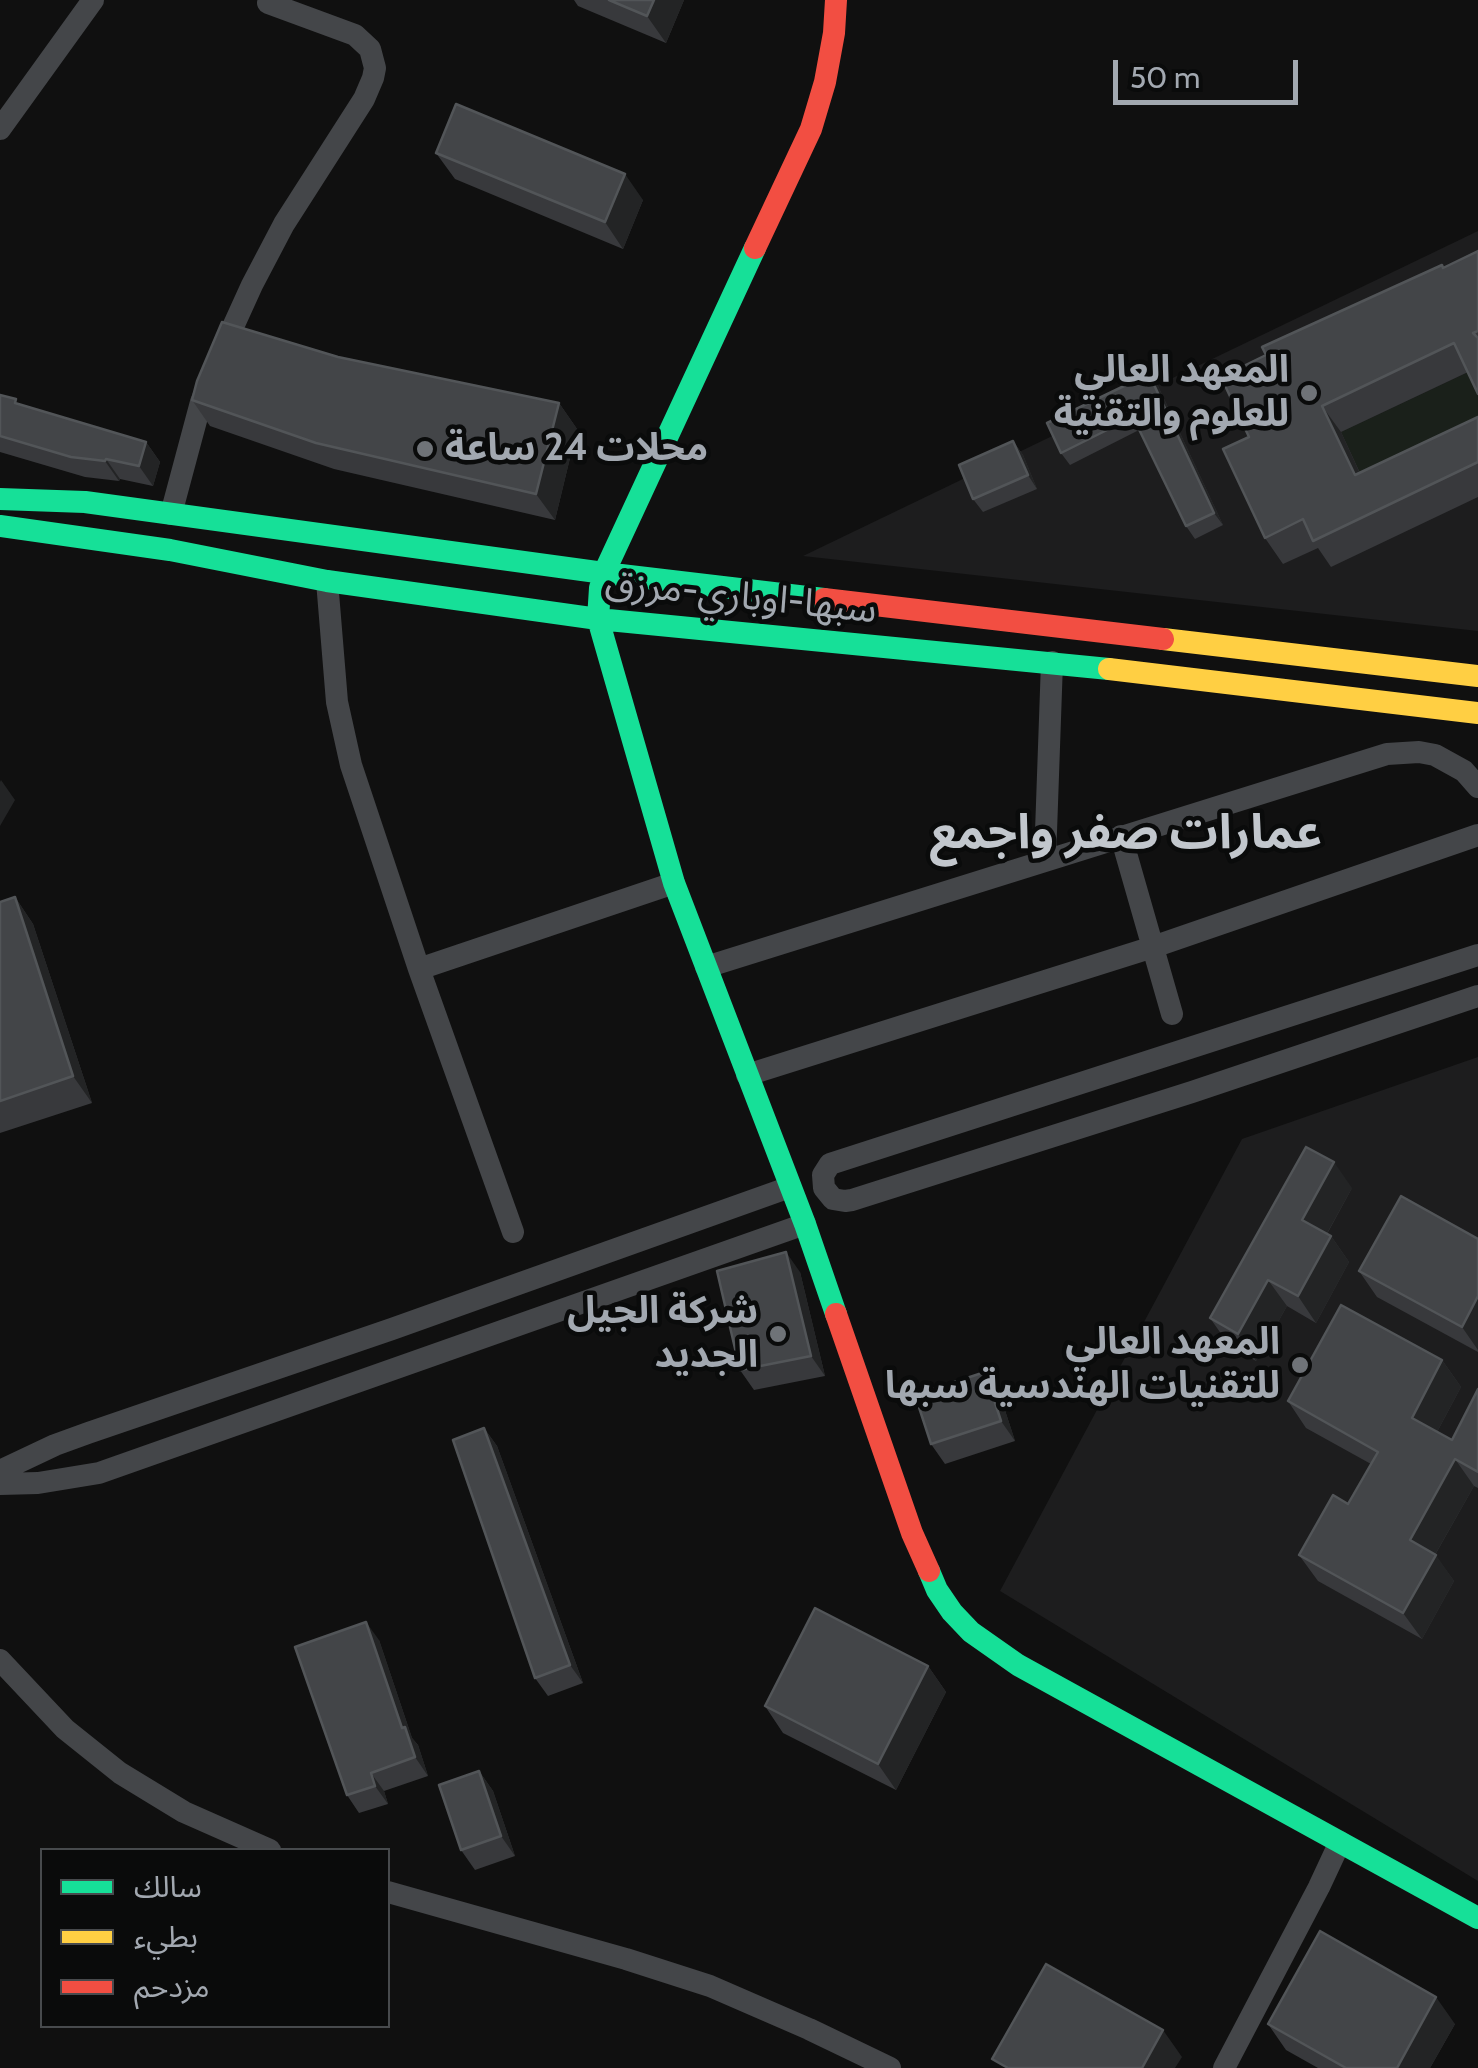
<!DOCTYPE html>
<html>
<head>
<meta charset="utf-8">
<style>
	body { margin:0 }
	#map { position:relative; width:1478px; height:2068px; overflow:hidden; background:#101010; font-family:Cabin,"Noto Sans Arabic",sans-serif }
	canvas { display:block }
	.legend { position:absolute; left:40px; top:1848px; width:350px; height:180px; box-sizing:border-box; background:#0a0b0b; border:2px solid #474a4d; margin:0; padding:12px 18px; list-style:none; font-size:30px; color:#a2a8b0 }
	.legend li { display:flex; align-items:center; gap:20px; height:50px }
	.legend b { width:50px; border:2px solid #474a4d }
	.scale { position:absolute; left:1113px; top:60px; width:185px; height:45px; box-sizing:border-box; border:5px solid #a2a8b0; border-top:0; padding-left:12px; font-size:30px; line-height:35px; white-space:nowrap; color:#a2a8b0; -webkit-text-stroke:8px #0a0b0b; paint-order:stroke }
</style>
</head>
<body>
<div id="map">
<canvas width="1478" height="2068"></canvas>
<ul class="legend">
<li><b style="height:12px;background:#16e098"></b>سالك</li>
<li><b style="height:12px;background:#ffcf43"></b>بطيء</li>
<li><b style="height:12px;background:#f24e42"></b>مزدحم</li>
</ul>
<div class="scale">50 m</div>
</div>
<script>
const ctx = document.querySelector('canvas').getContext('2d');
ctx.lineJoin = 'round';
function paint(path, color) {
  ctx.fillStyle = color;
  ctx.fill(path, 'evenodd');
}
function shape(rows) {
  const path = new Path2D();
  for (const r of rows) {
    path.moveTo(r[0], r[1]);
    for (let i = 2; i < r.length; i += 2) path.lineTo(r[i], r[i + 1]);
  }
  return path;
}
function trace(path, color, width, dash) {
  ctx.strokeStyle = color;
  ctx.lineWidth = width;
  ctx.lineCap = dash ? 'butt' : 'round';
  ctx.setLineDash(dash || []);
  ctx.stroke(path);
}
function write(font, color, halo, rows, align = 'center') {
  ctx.font = font + ' Cabin,"Noto Sans Arabic",sans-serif';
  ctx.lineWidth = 9;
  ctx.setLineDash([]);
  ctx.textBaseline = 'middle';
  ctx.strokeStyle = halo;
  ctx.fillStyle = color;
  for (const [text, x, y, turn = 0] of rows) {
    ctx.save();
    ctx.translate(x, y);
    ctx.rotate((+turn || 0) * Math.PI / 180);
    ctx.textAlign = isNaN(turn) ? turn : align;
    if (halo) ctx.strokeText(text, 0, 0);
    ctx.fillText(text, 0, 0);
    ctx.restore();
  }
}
const built = shape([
	[1478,231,1478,631,803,556],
	[1478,1057,1478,1881,1000,1591,1242,1139]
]);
const green = shape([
	[1473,370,1478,381,1478,452,1373,502,1341,432]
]);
const street = shape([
	[0,129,93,0],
	[222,351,252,285,284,224,364,99,373,78,375,68,370,49,355,35,268,3],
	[171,514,201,402,210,381],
	[327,581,337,702,351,765,419,969,513,1232],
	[1121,836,1172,1014],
	[1045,860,1052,662],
	[1478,955,830,1164,823,1175,824,1188,833,1199,845,1201,852,1200,1192,1092,1478,996],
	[706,967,1387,754,1419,752,1435,755,1464,771,1478,787],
	[419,969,674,883],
	[747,1075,1153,947,1478,835],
	[0,1471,55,1445,88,1433,392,1329,790,1187],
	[0,1484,38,1483,99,1473,805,1224],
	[0,1660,65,1729,120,1773,184,1812,270,1850],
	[388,1892,626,1959,710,1986,809,2029,890,2068],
	[1224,2068,1319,1887,1340,1842]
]);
const fast = shape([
	[755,248,604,573,600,588,598,619,674,883,805,1224,836,1314],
	[0,499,85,502,604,573,824,599],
	[0,526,170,550,327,581,598,619,1109,669],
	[929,1571,937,1590,952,1612,971,1632,1018,1665,1478,1918]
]);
const slow = shape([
	[1163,639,1478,676],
	[1109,669,1478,713]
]);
const jam = shape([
	[755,248,811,129,825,82,834,33,836,0],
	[824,599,1163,639],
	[836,1314,912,1533,929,1571]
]);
const wall = shape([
	[574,0,684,0,666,43,578,6],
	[436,153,643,200,623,249,455,179],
	[1478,251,1478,394,1468,372,1341,432,1360,473,1478,417,1478,497,1331,567,1318,548,1283,564,1265,538,1249,437,1444,267],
	[338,357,559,403,577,429,555,520,334,469,210,426,192,400],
	[1149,374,1158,386,1223,525,1195,539,1186,526,1139,430,1070,465,1061,453],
	[0,395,20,405,146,442,160,462,153,486,120,479,119,481,85,477,0,452],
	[1013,441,1023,455,1037,489,983,512,973,499],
	[15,897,33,924,92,1103,0,1133,0,902],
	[1352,1188,1327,1234,1331,1236,1349,1262,1316,1323,1287,1306,1256,1361,1229,1345,1210,1318],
	[1478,1239,1478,1352,1377,1297,1359,1271],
	[800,1272,825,1376,754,1390,740,1370],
	[1442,1360,1461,1387,1437,1432,1452,1440,1478,1389,1478,1488,1474,1486,1435,1555,1454,1581,1422,1639,1318,1581,1299,1555,1348,1504,1371,1464,1306,1428,1288,1401],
	[985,1372,999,1392,1015,1441,945,1464,931,1444],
	[484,1428,497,1446,583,1683,548,1696,535,1678],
	[379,1640,412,1738,418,1745,428,1776,384,1791,388,1804,359,1813,347,1795],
	[928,1666,946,1692,896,1790,783,1733,765,1706],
	[479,1771,493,1791,515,1856,475,1870,461,1850],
	[1268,2024,1455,2024,1430,2068,1318,2068,1286,2050]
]);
const shadedWall = shape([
	[654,0,684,0,666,43,647,16],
	[625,174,643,200,623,249,605,222],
	[1149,374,1158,386,1223,525,1214,513],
	[559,403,577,429,555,520,536,494],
	[1322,406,1341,432,1373,502,1355,475],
	[1013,441,1023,455,1037,489,1028,475],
	[146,442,160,462,153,486,139,466],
	[106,459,120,479,119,481,105,461],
	[1,780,15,800,0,826,0,782],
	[15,897,33,924,92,1103,73,1076],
	[1334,1162,1352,1188,1320,1246,1302,1220],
	[1331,1236,1349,1262,1316,1323,1298,1296],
	[786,1252,800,1272,825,1376,811,1356],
	[1268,1280,1287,1306,1256,1361,1238,1334],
	[1478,1296,1478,1350,1462,1327],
	[1442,1360,1461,1387,1430,1445,1412,1418],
	[985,1372,999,1392,1015,1441,1001,1421],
	[484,1428,497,1446,583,1683,570,1665],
	[1455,1459,1474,1486,1428,1567,1410,1540],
	[1436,1555,1454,1581,1422,1639,1403,1613],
	[366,1622,379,1640,412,1738,418,1745,428,1776,415,1757,402,1728],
	[928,1666,946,1692,896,1790,878,1764],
	[479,1771,493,1791,515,1856,501,1836],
	[371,1773,384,1791,388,1804,375,1786],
	[1436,1997,1455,2024,1430,2068,1397,2068],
	[1163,2030,1182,2057,1175,2068,1142,2068]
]);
const building = shape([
	[609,0,654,0,647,16,609,0],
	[456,104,625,174,605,222,436,153,456,104],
	[1478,251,1478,331,1473,333,1478,338,1478,394,1454,343,1322,406,1355,475,1478,417,1478,462,1313,541,1303,519,1265,538,1223,449,1249,437,1221,377,1266,355,1262,347,1442,265,1443,268,1478,251],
	[222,322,338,357,559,403,536,494,316,443,192,400,197,381,222,322],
	[1149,374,1214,513,1186,526,1133,417,1061,453,1047,423,1149,374],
	[0,395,16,399,15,403,146,442,139,466,106,459,105,461,71,457,0,436,0,395],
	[1013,441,1028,475,973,499,959,465,1013,441],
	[15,897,73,1076,0,1101,0,902,15,897],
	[1306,1147,1334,1162,1302,1220,1331,1236,1298,1296,1268,1280,1238,1334,1210,1318,1306,1147],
	[1401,1196,1478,1239,1478,1296,1462,1327,1359,1271,1401,1196],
	[786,1252,811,1356,740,1370,717,1271,786,1252],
	[1341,1305,1442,1360,1412,1418,1452,1440,1478,1389,1478,1472,1455,1459,1410,1540,1436,1555,1403,1613,1299,1555,1333,1495,1348,1504,1378,1452,1288,1401,1341,1305],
	[985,1372,1001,1421,931,1444,915,1395,985,1372],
	[484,1428,570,1665,535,1678,453,1440,484,1428],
	[815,1608,928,1666,878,1764,765,1706,815,1608],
	[366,1622,402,1728,405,1727,415,1757,371,1773,375,1786,347,1795,295,1647,366,1622],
	[479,1771,501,1836,461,1850,439,1785,479,1771],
	[1320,1931,1436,1997,1397,2068,1346,2068,1268,2024,1320,1931],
	[1046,1964,1163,2030,1142,2068,1008,2068,992,2059,1046,1964]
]);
const markers = [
	[1309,393,10,"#6f7378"],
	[425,449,10,"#6f7378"],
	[778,1334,10,"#6f7378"],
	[1300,1365,10,"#6f7378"]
];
const poiNames = [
	["المعهد العالي",1289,371],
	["للعلوم والتقنية",1289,415],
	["محلات 24 ساعة",445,449,"left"],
	["شركة الجيل",758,1312],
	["الجديد",758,1356],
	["المعهد العالي",1280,1343],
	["للتقنيات الهندسية سبها",1280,1387]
];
const streetNames = [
	["سبها-اوباري-مرزق",741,597,6]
];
const districtNames = [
	["عمارات صفر واجمع",1126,834]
];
paint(built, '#1d1d1e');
paint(green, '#1a201a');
trace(street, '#444649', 22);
trace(fast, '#16e098', 22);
trace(slow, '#ffcf43', 22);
trace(jam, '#f24e42', 22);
paint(wall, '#38393c');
paint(shadedWall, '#232425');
paint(building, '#434548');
trace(building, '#525558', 2.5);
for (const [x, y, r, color] of markers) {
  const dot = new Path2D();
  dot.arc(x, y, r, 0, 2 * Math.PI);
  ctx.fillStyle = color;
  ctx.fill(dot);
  trace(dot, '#0a0b0b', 4);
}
write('bold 38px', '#a2a8b0', '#0a0b0b', poiNames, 'right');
write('38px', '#a2a8b0', '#0a0b0b', streetNames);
write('bold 48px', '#c2c7cd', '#0a0b0b', districtNames);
</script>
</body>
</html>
